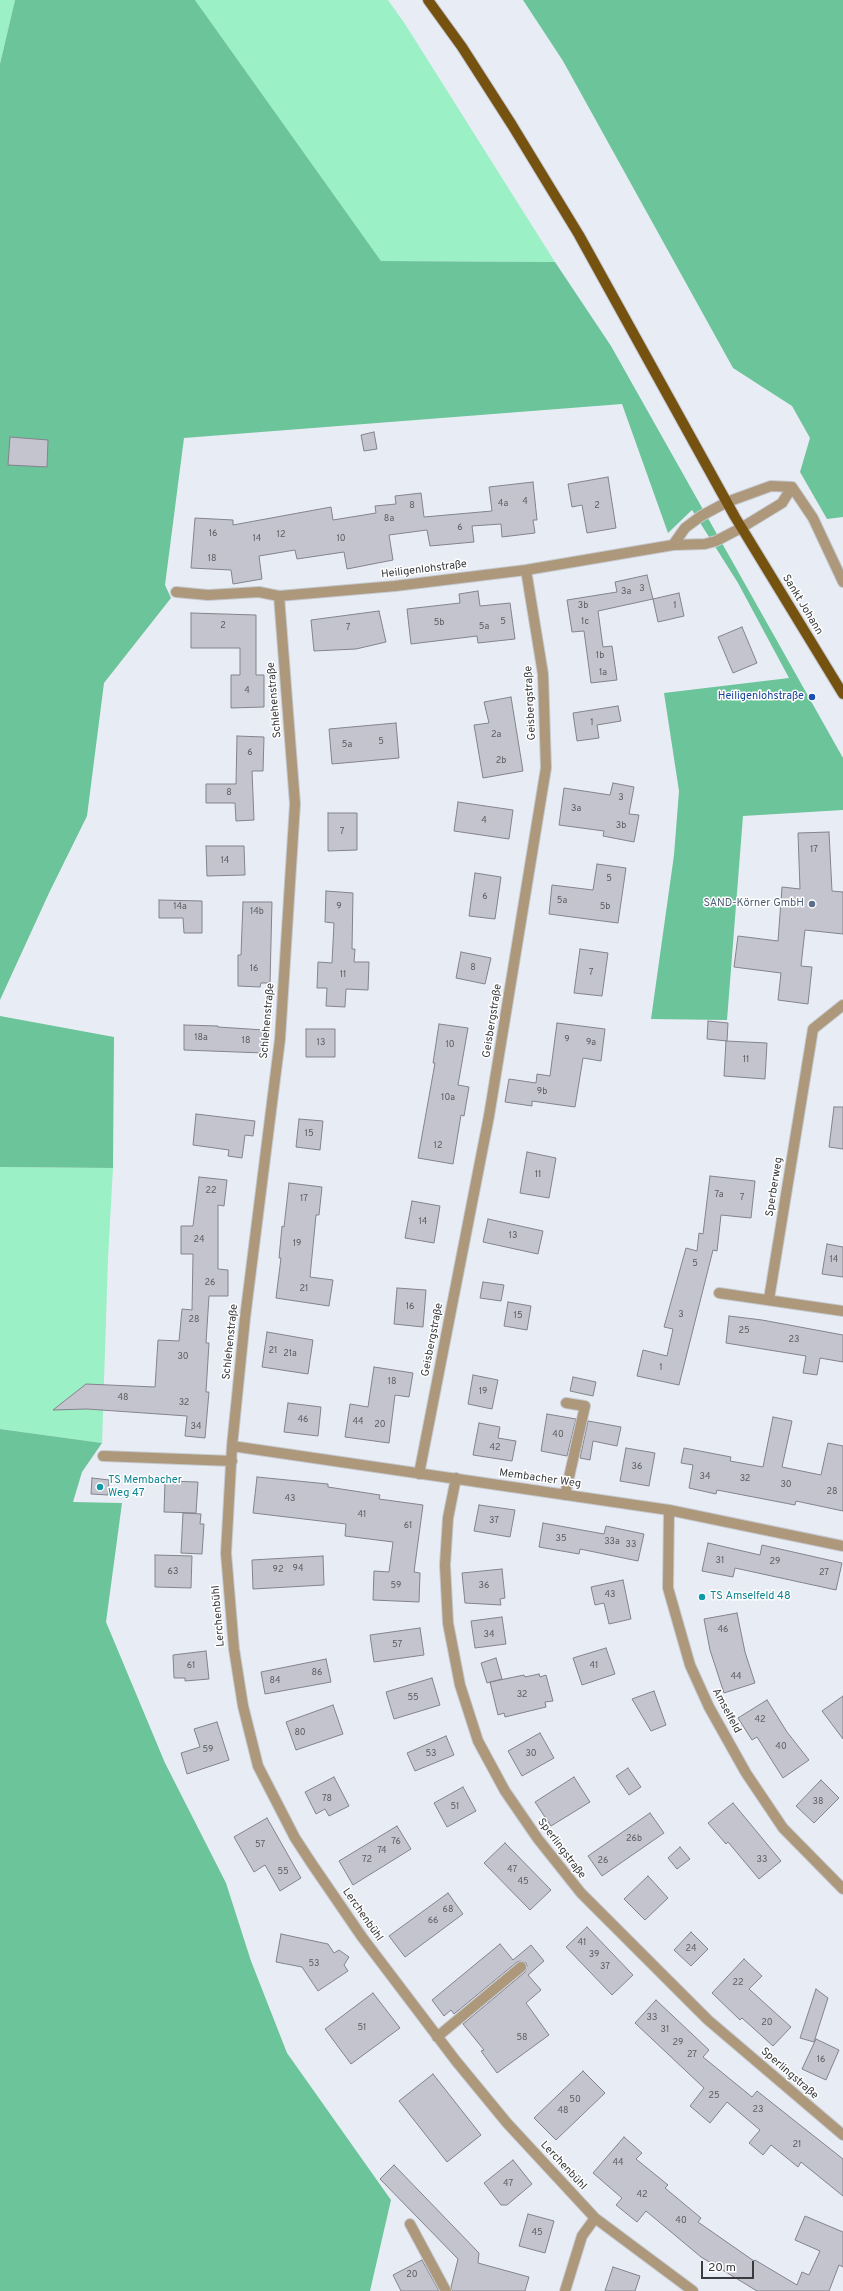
<!DOCTYPE html>
<html>
<head>
<meta charset="utf-8">
<style>
	body { margin:0 }
	#map { position:relative; width:843px; height:2291px; overflow:hidden; background:#e8edf5; font-family:Overpass,sans-serif }
	canvas { display:block }
	.scale { position:absolute; left:701px; top:2261px; width:53px; height:18px; box-sizing:border-box; border:2px solid #393b3e; border-top:0; padding-left:5px; font-size:12px; line-height:14px; white-space:nowrap; color:#393b3e; -webkit-text-stroke:3px #fff; paint-order:stroke }
</style>
</head>
<body>
<div id="map">
<canvas width="843" height="2291"></canvas>
<div class="scale">20 m</div>
</div>
<script>
const ctx = document.querySelector('canvas').getContext('2d');
ctx.lineJoin = 'round';
function paint(path, color) {
  ctx.fillStyle = color;
  ctx.fill(path, 'evenodd');
}
function shape(rows) {
  const path = new Path2D();
  for (const r of rows) {
    path.moveTo(r[0], r[1]);
    for (let i = 2; i < r.length; i += 2) path.lineTo(r[i], r[i + 1]);
  }
  return path;
}
function trace(path, color, width, dash) {
  ctx.strokeStyle = color;
  ctx.lineWidth = width;
  ctx.lineCap = dash ? 'butt' : 'round';
  ctx.setLineDash(dash || []);
  ctx.stroke(path);
}
function write(font, color, halo, rows, align = 'center') {
  ctx.font = font + ' Overpass,sans-serif';
  ctx.lineWidth = 3;
  ctx.setLineDash([]);
  ctx.textBaseline = 'middle';
  ctx.strokeStyle = halo;
  ctx.fillStyle = color;
  for (const [text, x, y, turn = 0] of rows) {
    ctx.save();
    ctx.translate(x, y);
    ctx.rotate((+turn || 0) * Math.PI / 180);
    ctx.textAlign = isNaN(turn) ? turn : align;
    if (halo) ctx.strokeText(text, 0, 0);
    ctx.fillText(text, 0, 0);
    ctx.restore();
  }
}
const green = shape([
	[0,0,15,0,0,64],
	[195,0,388,0,405,24,555,262,381,261],
	[0,1167,113,1168,108,1258,102,1443,0,1429]
]);
const forest = shape([
	[15,0,195,0,381,261,555,262,611,346,843,758,843,810,743,816,727,1020,651,1019,674,855,679,791,664,693,789,678,738,583,692,510,668,533,622,404,184,438,165,585,171,598,104,683,87,816,49,893,0,1000,0,64],
	[523,0,843,0,843,517,827,519,800,472,810,438,792,406,733,368,563,61],
	[0,1016,114,1037,113,1168,0,1167],
	[0,1429,102,1443,82,1472,73,1502,122,1503,106,1622,165,1763,226,1883,251,1961,287,2053,391,2200,370,2291,0,2291]
]);
const building = shape([
	[374,432,377,449,364,451,361,435,374,432],
	[10,437,48,440,47,467,8,465,10,437],
	[608,477,616,528,587,533,582,505,572,507,568,484,608,477],
	[533,482,537,520,533,520,535,533,502,537,501,524,472,526,474,542,430,546,427,530,389,535,393,560,347,569,344,552,297,559,295,550,259,556,262,579,233,584,231,570,191,568,195,518,233,520,233,525,331,507,333,520,376,513,375,506,396,504,395,496,421,493,424,517,492,511,489,487,533,482],
	[647,575,653,599,598,611,603,647,612,646,617,680,591,683,584,631,572,632,567,600,617,592,615,582,647,575],
	[478,591,480,606,510,603,515,639,478,643,477,636,411,644,407,609,460,603,459,594,478,591],
	[679,593,684,616,658,622,653,599,679,593],
	[379,611,386,642,356,649,314,651,311,620,379,611],
	[191,613,256,615,256,675,264,675,264,707,231,708,231,675,240,675,240,648,191,648,191,613],
	[742,627,757,663,733,673,718,637,742,627],
	[511,697,523,771,483,778,474,725,489,723,484,702,511,697],
	[618,706,621,721,597,725,599,738,577,741,573,713,618,706],
	[396,723,399,758,332,764,329,729,396,723],
	[237,736,264,737,263,771,252,771,254,820,236,821,235,803,206,803,206,784,236,784,237,736],
	[613,783,634,787,629,814,639,815,634,842,603,836,604,831,559,825,564,788,610,795,613,783],
	[458,802,513,810,509,839,454,831,458,802],
	[328,813,357,813,357,850,328,851,328,813],
	[829,832,832,891,843,892,843,934,805,930,801,966,812,967,808,1004,778,1000,781,973,734,967,738,936,778,941,782,887,800,889,798,833,829,832],
	[206,846,244,846,245,875,207,876,206,846],
	[597,864,626,868,618,923,549,914,552,885,593,890,597,864],
	[475,873,501,877,495,919,469,916,475,873],
	[326,891,353,893,352,949,355,949,354,962,369,962,368,990,346,989,345,1007,326,1006,327,988,317,988,318,962,332,963,334,923,325,922,326,891],
	[159,900,202,901,202,933,184,933,183,918,159,918,159,900],
	[243,902,272,902,270,983,261,983,260,987,238,986,238,955,241,955,243,902],
	[580,949,608,953,602,996,574,993,580,949],
	[461,952,491,958,485,984,456,978,461,952],
	[708,1021,728,1023,727,1041,707,1039,708,1021],
	[557,1023,605,1029,601,1061,583,1058,575,1107,532,1101,532,1106,505,1102,509,1079,536,1083,537,1074,550,1076,557,1023],
	[439,1024,468,1028,458,1085,469,1087,464,1116,461,1115,453,1164,418,1158,435,1063,433,1063,439,1024],
	[184,1025,218,1026,218,1027,264,1030,263,1053,184,1050,184,1025],
	[306,1029,335,1029,335,1057,306,1057,306,1029],
	[726,1041,767,1043,765,1079,724,1076,726,1041],
	[834,1107,843,1107,843,1149,829,1147,834,1107],
	[196,1114,255,1121,253,1136,245,1135,242,1158,228,1156,229,1150,193,1145,196,1114],
	[299,1119,323,1121,320,1150,296,1147,299,1119],
	[527,1152,556,1158,549,1198,520,1193,527,1152],
	[710,1176,755,1181,751,1218,721,1215,717,1251,713,1250,679,1385,637,1376,643,1350,667,1356,673,1329,664,1327,686,1248,697,1251,699,1233,703,1234,710,1176],
	[199,1177,227,1180,224,1206,218,1205,218,1269,228,1270,228,1296,209,1296,206,1343,209,1343,206,1392,209,1392,205,1438,185,1436,187,1416,87,1409,53,1410,86,1384,155,1387,158,1340,179,1341,182,1309,192,1310,193,1254,181,1254,181,1226,193,1226,199,1177],
	[289,1183,322,1187,319,1215,316,1215,310,1277,333,1280,329,1306,276,1298,281,1258,279,1258,282,1226,284,1227,289,1183],
	[412,1201,440,1206,434,1243,405,1238,412,1201],
	[488,1219,543,1231,538,1254,483,1242,488,1219],
	[827,1244,843,1247,843,1277,822,1274,827,1244],
	[483,1282,504,1285,501,1301,480,1298,483,1282],
	[397,1288,426,1290,423,1327,394,1324,397,1288],
	[508,1302,531,1306,527,1330,504,1326,508,1302],
	[729,1316,762,1320,843,1335,843,1362,820,1358,817,1375,803,1373,806,1356,726,1343,729,1316],
	[267,1332,313,1340,308,1374,262,1367,267,1332],
	[374,1367,413,1373,409,1397,395,1395,389,1443,345,1437,350,1404,368,1407,374,1367],
	[473,1375,498,1380,492,1409,468,1404,473,1375],
	[573,1377,596,1382,593,1396,570,1391,573,1377],
	[288,1403,321,1407,318,1436,284,1432,288,1403],
	[547,1414,576,1419,567,1456,541,1451,547,1414],
	[773,1417,792,1421,782,1467,821,1475,828,1443,843,1446,843,1511,796,1501,795,1505,717,1490,716,1494,689,1488,693,1465,681,1463,684,1448,731,1457,730,1461,763,1467,773,1417],
	[588,1421,621,1427,617,1446,593,1441,590,1460,580,1458,588,1421],
	[479,1423,500,1427,498,1438,516,1441,512,1461,473,1455,479,1423],
	[626,1448,655,1453,649,1486,620,1481,626,1448],
	[257,1477,328,1484,328,1487,380,1495,379,1499,423,1505,414,1572,420,1573,419,1602,373,1600,374,1571,389,1572,393,1542,345,1536,346,1524,253,1513,257,1477],
	[92,1478,109,1480,108,1495,91,1494,92,1478],
	[165,1481,198,1482,196,1513,164,1512,165,1481],
	[479,1505,515,1510,510,1537,474,1531,479,1505],
	[183,1513,201,1514,200,1524,204,1524,202,1554,181,1553,183,1513],
	[543,1523,604,1534,606,1526,644,1534,638,1561,580,1549,579,1554,539,1547,543,1523],
	[708,1543,760,1555,762,1545,842,1563,836,1590,735,1568,733,1577,702,1571,708,1543],
	[155,1555,192,1556,191,1588,155,1587,155,1555],
	[323,1556,324,1585,253,1589,252,1560,323,1556],
	[502,1569,505,1598,500,1599,501,1605,465,1603,462,1573,502,1569],
	[623,1580,631,1619,609,1624,604,1603,595,1605,591,1587,623,1580],
	[737,1613,745,1652,755,1683,724,1693,710,1650,704,1619,737,1613],
	[502,1617,506,1644,475,1648,471,1621,502,1617],
	[420,1628,424,1655,374,1662,370,1635,420,1628],
	[606,1648,615,1674,582,1685,573,1658,606,1648],
	[206,1651,209,1679,185,1681,185,1678,174,1678,173,1655,206,1651],
	[496,1658,502,1679,487,1683,481,1663,496,1658],
	[326,1659,331,1682,265,1694,261,1672,326,1659],
	[539,1674,540,1677,546,1675,553,1701,545,1702,546,1707,505,1717,504,1713,498,1715,490,1682,524,1675,525,1677,539,1674],
	[432,1678,440,1705,394,1719,386,1692,432,1678],
	[654,1691,666,1725,651,1731,632,1699,654,1691],
	[843,1696,843,1739,822,1711,843,1696],
	[767,1700,787,1732,809,1760,783,1778,757,1737,752,1740,738,1718,767,1700],
	[333,1705,343,1734,296,1750,286,1722,333,1705],
	[217,1722,229,1760,187,1774,181,1753,200,1747,194,1729,217,1722],
	[540,1733,554,1758,522,1776,508,1751,540,1733],
	[446,1736,454,1755,415,1771,407,1753,446,1736],
	[628,1768,641,1787,629,1795,616,1776,628,1768],
	[334,1777,349,1806,329,1816,325,1809,316,1814,305,1792,334,1777],
	[574,1777,590,1802,551,1826,535,1802,574,1777],
	[821,1780,839,1798,814,1823,796,1806,821,1780],
	[463,1787,476,1811,447,1827,434,1803,463,1787],
	[733,1803,781,1861,759,1879,728,1842,726,1844,708,1823,733,1803],
	[650,1813,664,1833,602,1876,588,1856,650,1813],
	[267,1818,301,1878,280,1891,265,1865,254,1872,234,1837,267,1818],
	[397,1826,411,1849,353,1885,339,1861,397,1826],
	[505,1843,551,1890,530,1910,484,1863,505,1843],
	[680,1847,690,1859,677,1869,668,1858,680,1847],
	[648,1876,668,1898,645,1920,624,1899,648,1876],
	[448,1893,463,1914,405,1957,389,1936,448,1893],
	[587,1927,633,1975,612,1995,566,1947,587,1927],
	[691,1932,708,1949,691,1966,674,1950,691,1932],
	[281,1934,328,1944,334,1953,339,1950,349,1957,344,1965,348,1971,318,1991,302,1967,276,1962,281,1934],
	[500,1944,513,1960,531,1945,544,1961,528,1975,541,1990,526,2003,549,2035,497,2073,481,2051,484,2050,463,2024,525,1972,527,1966,526,1963,520,1961,517,1962,454,2014,451,2010,444,2016,432,2000,500,1944],
	[744,1959,762,1976,749,1989,791,2027,773,2046,742,2018,740,2020,712,1993,744,1959],
	[816,1989,828,1998,814,2042,800,2038,816,1989],
	[373,1993,400,2028,351,2064,325,2029,373,1993],
	[656,2000,709,2050,703,2057,752,2097,757,2091,843,2159,843,2196,801,2162,798,2167,771,2145,763,2155,749,2143,760,2130,727,2102,710,2123,690,2106,704,2088,635,2023,656,2000],
	[816,2039,839,2050,826,2080,802,2069,816,2039],
	[583,2071,605,2093,556,2140,534,2118,583,2071],
	[433,2074,481,2135,447,2162,399,2101,433,2074],
	[624,2137,642,2153,636,2159,668,2185,665,2188,701,2218,698,2222,754,2261,755,2260,797,2285,802,2272,809,2275,820,2251,795,2240,805,2216,843,2232,843,2267,839,2265,829,2291,757,2291,701,2257,646,2211,637,2222,616,2205,622,2198,593,2173,624,2137],
	[513,2160,532,2184,507,2205,501,2205,484,2183,513,2160],
	[394,2165,479,2253,478,2263,529,2277,525,2291,452,2291,451,2287,458,2259,380,2179,394,2165],
	[528,2214,554,2221,545,2253,519,2246,528,2214],
	[422,2260,439,2291,401,2291,393,2275,422,2260],
	[613,2267,640,2276,635,2291,605,2291,613,2267]
]);
const minor = shape([
	[792,487,813,518,843,582],
	[673,545,685,528,701,516,727,502,771,486,792,487],
	[176,592,208,595,259,592,279,596,395,586,526,570,673,545,705,544,716,541,741,528,782,503,792,487],
	[279,596,295,804,280,1039,245,1318,232,1446,226,1553,234,1649,243,1706,258,1766,295,1838,312,1864,362,1937,456,2061,507,2123,595,2218,693,2291],
	[719,1293,843,1311],
	[769,1299,813,1029,843,1005],
	[232,1446,669,1510,843,1546],
	[103,1456,232,1461],
	[419,1474,489,1116,546,768,543,674,526,570],
	[456,1478,448,1518,445,1565,448,1623,460,1685,478,1741,505,1791,538,1839,581,1893,708,2020,843,2135],
	[565,1495,585,1406,566,1403],
	[669,1510,668,1588,690,1665,709,1707,746,1773,783,1828,843,1889],
	[437,2037,521,1967],
	[410,2224,446,2291],
	[565,2291,582,2236,595,2218]
]);
const major = shape([
	[428,0,462,47,512,125,579,235,735,517,843,694]
]);
const markers = [
	[812,697,4,"#1a4fb4"],
	[812,904,4,"#5c6f8a"],
	[100,1487,4,"#0f9aa8"],
	[702,1597,4,"#0f9aa8"]
];
const numberNames = [
	["4",525,502],
	["4a",503,504],
	["8",412,506],
	["2",597,506],
	["8a",389,519],
	["6",460,528],
	["16",213,534],
	["12",281,535],
	["14",257,539],
	["10",341,539],
	["18",212,559],
	["3",642,589],
	["3a",626,592],
	["3b",583,606],
	["1",675,606],
	["5",503,622],
	["1c",585,622],
	["5b",439,623],
	["2",223,626],
	["5a",484,627],
	["7",348,628],
	["1b",600,656],
	["1a",603,673],
	["4",247,691],
	["1",592,723],
	["2a",496,735],
	["5",381,742],
	["5a",347,745],
	["6",250,753],
	["2b",501,761],
	["8",229,793],
	["3",621,798],
	["3a",576,809],
	["4",484,821],
	["3b",621,826],
	["7",342,832],
	["17",814,850],
	["14",225,861],
	["5",609,879],
	["6",485,897],
	["5a",562,901],
	["14a",180,907],
	["9",339,907],
	["5b",605,907],
	["14b",257,912],
	["8",473,968],
	["16",254,969],
	["7",591,973],
	["11",343,975],
	["18a",201,1038],
	["9",567,1040],
	["18",246,1041],
	["13",321,1043],
	["9a",591,1043],
	["10",450,1045],
	["11",746,1060],
	["9b",542,1092],
	["10a",448,1098],
	["15",309,1134],
	["12",438,1146],
	["11",538,1175],
	["22",211,1191],
	["7a",719,1195],
	["7",742,1198],
	["17",304,1199],
	["14",423,1222],
	["13",513,1236],
	["24",199,1240],
	["19",297,1244],
	["14",834,1260],
	["5",695,1264],
	["26",210,1283],
	["21",304,1289],
	["16",410,1307],
	["3",681,1315],
	["15",518,1316],
	["28",194,1320],
	["25",744,1331],
	["23",794,1340],
	["21",273,1351],
	["21a",290,1354],
	["30",183,1357],
	["1",661,1368],
	["18",392,1382],
	["19",483,1392],
	["48",123,1398],
	["32",184,1403],
	["46",303,1420],
	["44",358,1422],
	["20",380,1425],
	["34",196,1427],
	["40",558,1435],
	["42",495,1448],
	["36",637,1467],
	["34",705,1477],
	["32",745,1479],
	["30",786,1485],
	["28",832,1492],
	["43",290,1499],
	["41",362,1515],
	["37",494,1521],
	["61",408,1526],
	["35",561,1539],
	["33a",612,1542],
	["33",631,1545],
	["31",720,1561],
	["29",775,1562],
	["94",298,1569],
	["92",278,1570],
	["63",173,1572],
	["27",824,1573],
	["59",396,1586],
	["36",484,1586],
	["43",610,1595],
	["46",723,1630],
	["34",489,1635],
	["57",397,1645],
	["61",191,1666],
	["41",594,1666],
	["86",317,1673],
	["44",736,1677],
	["84",275,1681],
	["32",522,1695],
	["55",413,1698],
	["42",760,1720],
	["80",300,1733],
	["40",781,1747],
	["59",208,1750],
	["53",431,1754],
	["30",531,1754],
	["78",327,1799],
	["38",818,1802],
	["51",455,1807],
	["26b",634,1839],
	["76",396,1842],
	["57",260,1845],
	["74",382,1851],
	["72",367,1860],
	["33",762,1860],
	["26",603,1861],
	["47",512,1870],
	["55",283,1872],
	["45",523,1882],
	["68",448,1910],
	["66",433,1921],
	["41",582,1943],
	["24",691,1949],
	["39",594,1955],
	["53",314,1964],
	["37",605,1967],
	["22",738,1983],
	["33",652,2018],
	["20",767,2023],
	["51",362,2028],
	["31",665,2030],
	["58",522,2038],
	["29",678,2043],
	["27",692,2055],
	["16",821,2060],
	["25",714,2096],
	["50",575,2100],
	["23",758,2110],
	["48",563,2111],
	["21",797,2145],
	["44",618,2163],
	["47",508,2184],
	["42",642,2195],
	["40",681,2221],
	["45",537,2233],
	["20",412,2275]
];
const streetNames = [
	["Heiligenlohstraße",424,570,-7],
	["Sankt Johann",802,605,59],
	["Schlehenstraße",275,700,-95],
	["Geisbergstraße",531,703,-93],
	["Schlehenstraße",268,1021,-85],
	["Geisbergstraße",493,1021,-81],
	["Sperberweg",775,1187,-81],
	["Geisbergstraße",433,1340,-79],
	["Schlehenstraße",231,1342,-84],
	["Membacher Weg",540,1479,8],
	["Lerchenbühl",219,1616,-95],
	["Amselfeld",726,1711,62],
	["Sperlingstraße",561,1849,53],
	["Lerchenbühl",362,1915,55],
	["Sperlingstraße",789,2074,41],
	["Lerchenbühl",563,2166,47]
];
const transitNames = [
	["Heiligenlohstraße",804,697]
];
const serviceNames = [
	["SAND-Körner GmbH",804,904]
];
const cultureNames = [
	["TS Membacher",108,1481],
	["Weg 47",108,1494],
	["TS Amselfeld 48",710,1597]
];
paint(green, '#9cf0c6');
paint(forest, '#6cc49a');
paint(building, '#c3c4cd');
trace(building, '#83838c', 1);
trace(minor, '#c5c9d0', 12);
trace(major, '#c5c9d0', 12);
trace(minor, '#ad987b', 10);
trace(major, '#765211', 10);
for (const [x, y, r, color] of markers) {
  const dot = new Path2D();
  dot.arc(x, y, r, 0, 2 * Math.PI);
  ctx.fillStyle = color;
  ctx.fill(dot);
  trace(dot, '#fff', 1.5);
}
write('9px', '#5c5d62', null, numberNames);
write('11px', '#393b3e', '#fff', streetNames);
write('11px', '#164399', '#fff', transitNames, 'right');
write('11px', '#4e5e75', '#fff', serviceNames, 'right');
write('11px', '#0d838f', '#fff', cultureNames, 'left');
</script>
</body>
</html>
